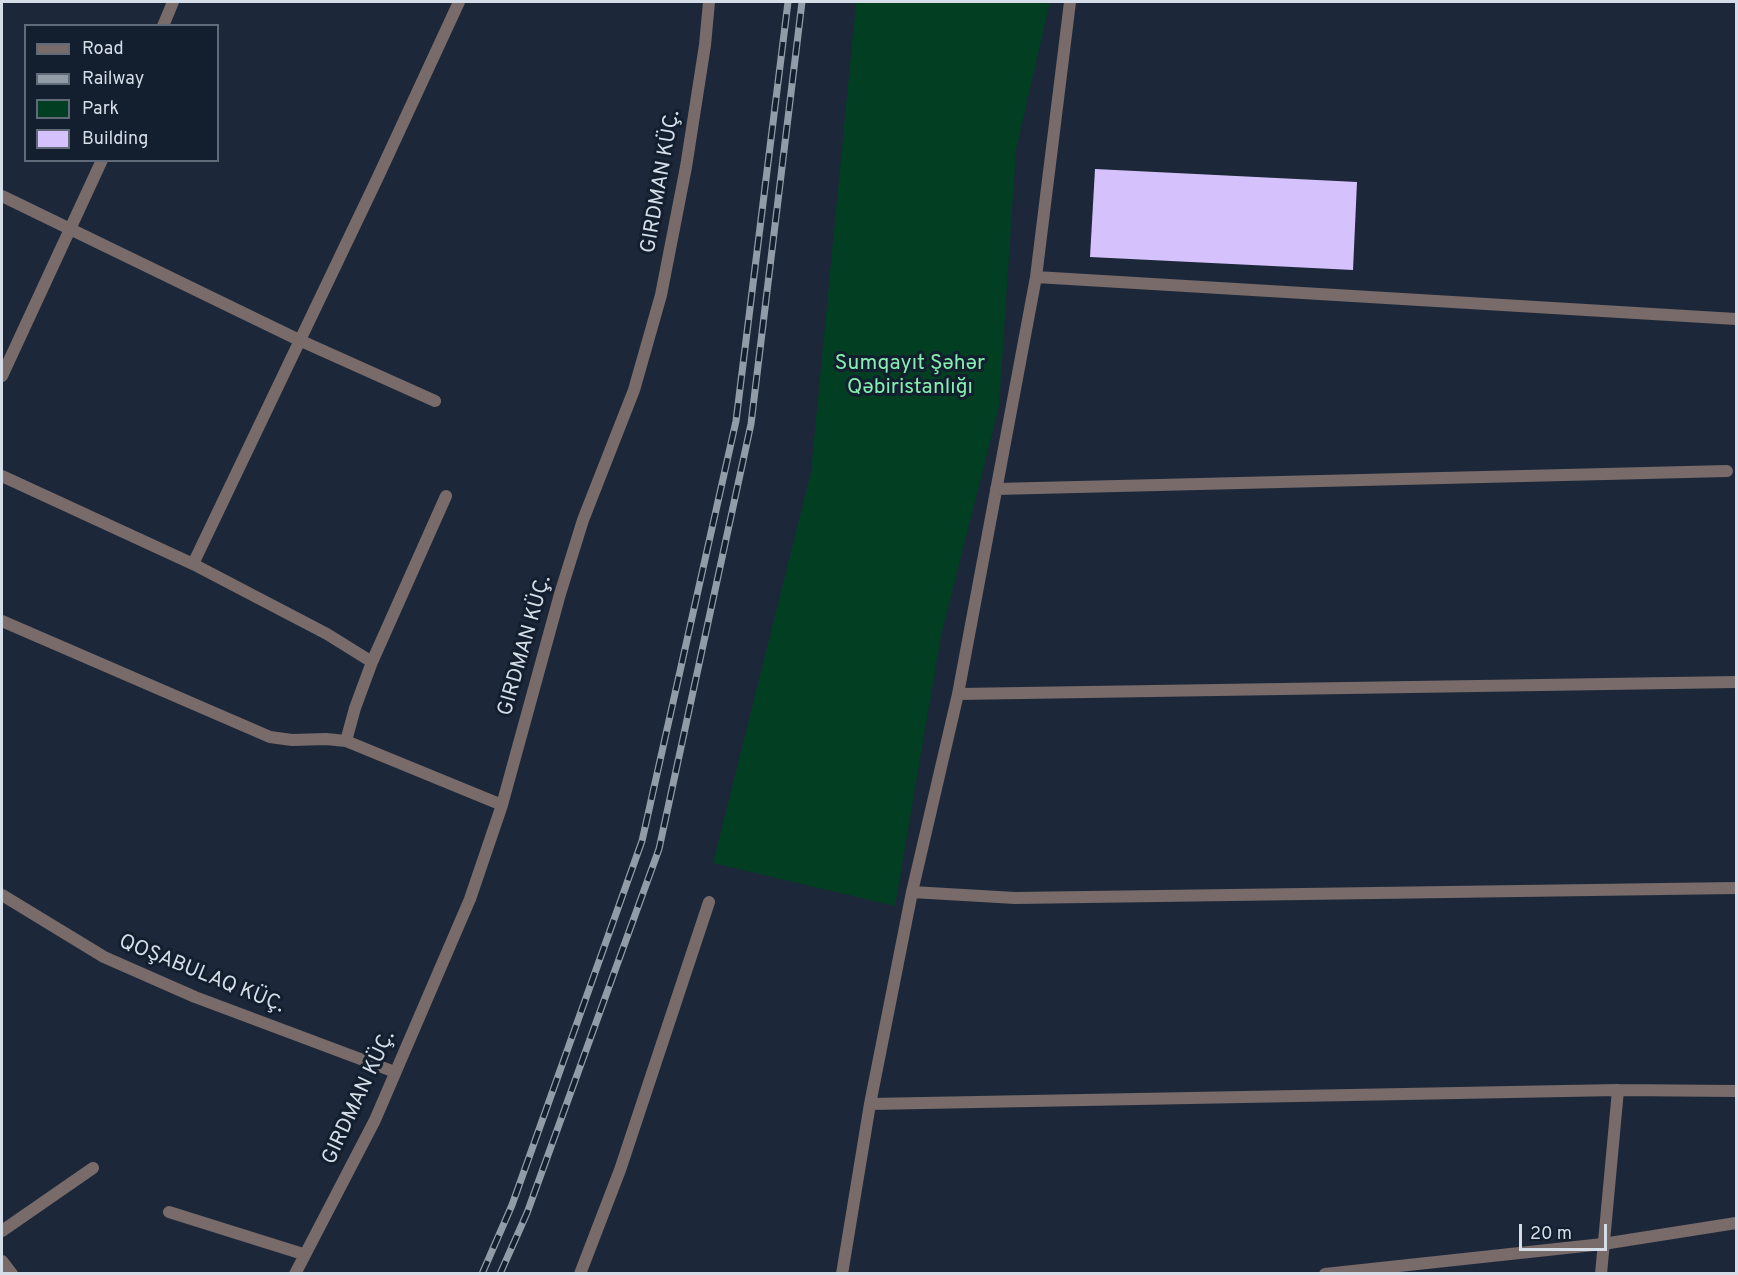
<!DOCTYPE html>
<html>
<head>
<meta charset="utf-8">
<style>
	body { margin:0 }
	#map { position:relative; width:1738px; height:1275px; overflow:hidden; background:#1c2839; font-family:Overpass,sans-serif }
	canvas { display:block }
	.frame { position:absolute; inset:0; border:3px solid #d5dde8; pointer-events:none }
	.legend { position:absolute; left:24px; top:24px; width:195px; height:138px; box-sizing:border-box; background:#131e2f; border:2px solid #616a79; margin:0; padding:8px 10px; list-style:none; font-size:18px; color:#d5dde8 }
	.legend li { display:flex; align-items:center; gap:12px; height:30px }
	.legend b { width:30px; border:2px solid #616a79 }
	.scale { position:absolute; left:1519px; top:1224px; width:88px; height:27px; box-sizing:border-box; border:3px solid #d5dde8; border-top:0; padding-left:8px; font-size:18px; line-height:21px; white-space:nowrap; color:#d5dde8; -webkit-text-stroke:4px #131e2f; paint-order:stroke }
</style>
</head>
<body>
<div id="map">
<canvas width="1738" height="1275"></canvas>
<div class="frame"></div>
<ul class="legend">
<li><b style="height:8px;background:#786b6a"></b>Road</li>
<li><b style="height:8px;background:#929ca9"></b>Railway</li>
<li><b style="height:16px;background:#023e22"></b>Park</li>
<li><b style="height:16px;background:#d5c2fc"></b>Building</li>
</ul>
<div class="scale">20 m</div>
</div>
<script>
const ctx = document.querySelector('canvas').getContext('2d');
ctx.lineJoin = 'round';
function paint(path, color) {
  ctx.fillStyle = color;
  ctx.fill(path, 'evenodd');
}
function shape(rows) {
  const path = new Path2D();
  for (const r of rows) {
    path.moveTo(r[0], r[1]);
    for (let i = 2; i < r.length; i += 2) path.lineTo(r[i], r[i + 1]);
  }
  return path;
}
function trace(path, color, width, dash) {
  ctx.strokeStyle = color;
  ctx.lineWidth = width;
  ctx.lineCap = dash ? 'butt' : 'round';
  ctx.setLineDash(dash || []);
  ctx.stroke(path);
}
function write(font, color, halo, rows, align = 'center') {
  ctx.font = font + ' Overpass,sans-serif';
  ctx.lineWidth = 6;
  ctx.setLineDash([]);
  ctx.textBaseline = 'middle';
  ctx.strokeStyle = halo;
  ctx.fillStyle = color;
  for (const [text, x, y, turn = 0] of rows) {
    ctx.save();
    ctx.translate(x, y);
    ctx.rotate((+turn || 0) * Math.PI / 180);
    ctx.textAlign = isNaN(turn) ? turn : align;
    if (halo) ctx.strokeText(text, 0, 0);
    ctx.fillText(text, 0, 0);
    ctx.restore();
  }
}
const green = shape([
	[856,2,1050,2,1016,150,999,406,941,636,895,906,713,863,811,472]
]);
const building = shape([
	[1095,169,1357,182,1353,270,1090,257]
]);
const street = shape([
	[163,26,173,2],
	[2,196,299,340,435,401],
	[1036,277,1736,319],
	[2,376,102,160],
	[2,476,193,564,327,634,372,662,355,708,346,741,502,805],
	[996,489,1727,471],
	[193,564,378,177,459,2],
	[2,621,270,737,292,740,326,739,346,741],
	[372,662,446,496],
	[958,694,1736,682],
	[912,892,1015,898,1736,888],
	[2,895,104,957,195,997,395,1072],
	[870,1104,1618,1090,1736,1091],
	[169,1212,303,1254],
	[2,1231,93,1168],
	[2,1261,12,1274],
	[295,1274,375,1120,470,899,502,805,560,594,583,520,634,390,661,295,686,167,705,45,709,2],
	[580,1274,620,1170,709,902],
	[842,1274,870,1104,912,892,958,694,1036,277,1070,2],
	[1325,1274,1603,1244,1736,1223],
	[1601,1274,1618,1090]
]);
const rail = shape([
	[482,1274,512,1205,642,841,736,421,788,2],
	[500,1274,527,1213,659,849,751,424,802,2]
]);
const streetNames = [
	["GIRDMAN KÜÇ.",662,182,-80],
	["GIRDMAN KÜÇ.",526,646,-74],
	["QOŞABULAQ KÜÇ.",201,975,22],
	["GIRDMAN KÜÇ.",360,1098,-65]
];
const parkNames = [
	["Sumqayıt Şəhər",910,365],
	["Qəbiristanlığı",910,389]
];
paint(green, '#023e22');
paint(building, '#d5c2fc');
trace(street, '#786b6a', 12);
trace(rail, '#929ca9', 7);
trace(rail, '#131e2f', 4.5, [14]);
write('21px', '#d5dde8', '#131e2f', streetNames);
write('21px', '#85eeb0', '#131e2f', parkNames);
</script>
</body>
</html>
